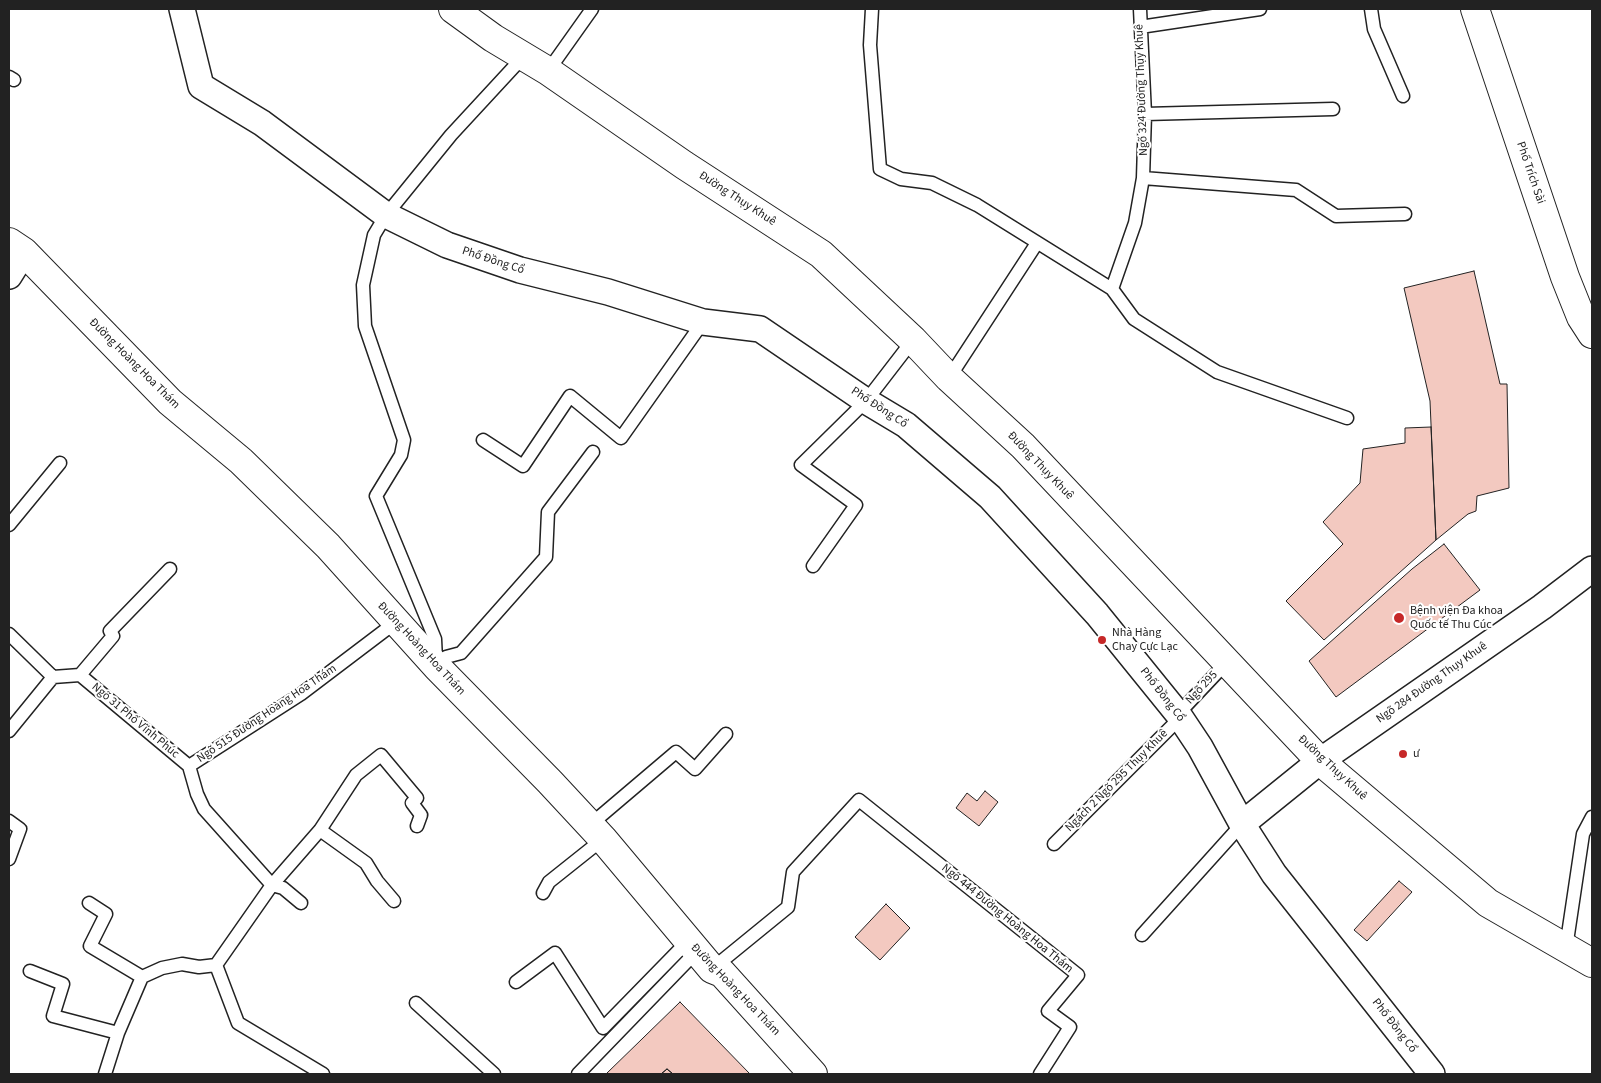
<!DOCTYPE html>
<html>
<head>
<meta charset="utf-8">
<style>
	body { margin:0 }
	#map { position:relative; width:1601px; height:1083px; overflow:hidden; background:#fff; font-family:"Source Sans 3",sans-serif }
	canvas { display:block }
	.frame { position:absolute; inset:0; border:10px solid #222; pointer-events:none }
</style>
</head>
<body>
<div id="map">
<canvas width="1601" height="1083"></canvas>
<div class="frame"></div>
</div>
<script>
const ctx = document.querySelector('canvas').getContext('2d');
ctx.lineJoin = 'round';
function paint(path, color) {
  ctx.fillStyle = color;
  ctx.fill(path, 'evenodd');
}
function shape(rows) {
  const path = new Path2D();
  for (const r of rows) {
    path.moveTo(r[0], r[1]);
    for (let i = 2; i < r.length; i += 2) path.lineTo(r[i], r[i + 1]);
  }
  return path;
}
function trace(path, color, width, dash) {
  ctx.strokeStyle = color;
  ctx.lineWidth = width;
  ctx.lineCap = dash ? 'butt' : 'round';
  ctx.setLineDash(dash || []);
  ctx.stroke(path);
}
function write(font, color, halo, rows, align = 'center') {
  ctx.font = font + ' "Source Sans 3",sans-serif';
  ctx.lineWidth = 4;
  ctx.setLineDash([]);
  ctx.textBaseline = 'middle';
  ctx.strokeStyle = halo;
  ctx.fillStyle = color;
  for (const [text, x, y, turn = 0] of rows) {
    ctx.save();
    ctx.translate(x, y);
    ctx.rotate((+turn || 0) * Math.PI / 180);
    ctx.textAlign = isNaN(turn) ? turn : align;
    if (halo) ctx.strokeText(text, 0, 0);
    ctx.fillText(text, 0, 0);
    ctx.restore();
  }
}
const building = shape([
	[1474,271,1500,384,1507,384,1509,488,1477,496,1476,511,1468,514,1436,540,1430,401,1404,288,1474,271],
	[1431,427,1436,540,1324,640,1286,601,1343,544,1323,522,1360,483,1363,449,1405,443,1405,428,1431,427],
	[1444,544,1480,590,1336,697,1309,661,1412,569,1444,544],
	[985,791,998,802,979,826,956,808,967,793,977,801,985,791],
	[1399,881,1412,892,1367,941,1354,930,1399,881],
	[886,904,910,928,880,960,855,937,886,904],
	[680,1002,750,1074,673,1074,667,1069,661,1074,606,1074,680,1002],
	[667,1069,673,1074,661,1074,667,1069]
]);
const lane = shape([
	[872,9,870,45,880,169,901,179,932,183,977,205,1112,289,1134,319,1217,372,1347,418],
	[1371,9,1374,29,1403,96],
	[1140,27,1260,9],
	[548,71,592,9],
	[9,77,14,80],
	[1145,114,1333,109],
	[1143,178,1296,190,1336,216,1405,214],
	[1112,289,1135,223,1143,178,1145,114,1140,9],
	[949,378,1037,243],
	[483,440,523,466,570,396,621,438,703,322],
	[9,525,60,463],
	[813,566,856,505,801,465,866,401,913,340],
	[9,634,53,677,80,675,189,766],
	[436,660,435,639,376,496,401,455,404,440,365,326,363,285,374,235,386,215,451,135,524,56],
	[437,667,446,657,461,653,546,557,548,512,593,452],
	[80,675,113,636,110,631,170,569],
	[1178,714,1227,662],
	[9,731,53,677],
	[189,766,301,694,396,622],
	[189,766,197,794,204,809,272,885],
	[9,821,20,829,9,859],
	[590,825,676,752,695,769,726,734],
	[320,830,366,863,377,881,394,901],
	[1054,844,1180,718],
	[272,885,283,888,301,903],
	[543,893,549,882,603,839],
	[89,903,106,914,90,946,142,977],
	[1142,935,1242,824],
	[1566,948,1583,834,1592,817],
	[216,965,238,1023,323,1074],
	[712,969,788,907,793,872,859,800,1078,975,1048,1011,1070,1027,1040,1074],
	[30,971,63,984,53,1016,118,1033],
	[516,982,555,953,603,1028,688,941],
	[416,1003,494,1074],
	[105,1074,118,1033,142,977,162,968,182,964,199,967,216,965,272,885,320,830,356,775,381,755,417,798,412,803,421,815,417,826],
	[578,1074,697,951]
]);
const street = shape([
	[182,9,201,86,262,123,386,215,447,245,520,270,608,292,703,322,760,329,866,401,906,425,990,497,1097,614,1178,714,1200,747,1242,824,1274,874,1432,1074],
	[9,276,24,252],
	[1242,824,1320,761,1542,607,1592,569]
]);
const secondary = shape([
	[453,9,493,38,548,71,684,165,821,254,913,340,949,378,1023,446,1320,761,1488,903,1592,963],
	[1475,9,1565,277,1581,317,1592,334],
	[9,242,24,252,170,402,241,461,328,546,437,667,550,782,603,839,712,969,722,973,813,1074]
]);
const markers = [
	[1399,618,6,"#c62828"],
	[1102,640,5,"#c62828"],
	[1403,754,5,"#c62828"]
];
const streetNames = [
	["Ngõ 324 Đường Thụy Khuê",1142,90,-92],
	["Phố Trích Sài",1530,173,71],
	["Đường Thụy Khuê",737,199,33],
	["Phố Đồng Cổ",493,261,18],
	["Đường Hoàng Hoa Thám",134,364,45],
	["Phố Đồng Cổ",879,408,33],
	["Đường Thụy Khuê",1040,466,46],
	["Đường Hoàng Hoa Thám",421,649,47],
	["Ngõ 284 Đường Thụy Khuê",1432,683,-35],
	["Ngõ 295",1202,688,-47],
	["Phố Đồng Cổ",1162,695,52],
	["Ngõ 515 Đường Hoàng Hoa Thám",267,714,-34],
	["Ngõ 31 Phố Vĩnh Phúc",135,721,40],
	["Đường Thụy Khuê",1332,768,43],
	["Ngách 2 Ngõ 295 Thụy Khuê",1117,781,-45],
	["Ngõ 444 Đường Hoàng Hoa Thám",1007,919,39],
	["Đường Hoàng Hoa Thám",735,990,46],
	["Phố Đồng Cổ",1394,1026,52]
];
const poiNames = [
	["Bệnh viện Đa khoa",1410,611],
	["Quốc tế Thu Cúc",1410,625],
	["Nhà Hàng",1112,633],
	["Chay Cực Lạc",1112,647],
	["ư",1413,754]
];
paint(building, '#f3c9c0');
trace(building, '#222', 1);
trace(lane, '#222', 15);
trace(street, '#222', 28);
trace(secondary, '#222', 30);
trace(lane, '#fff', 12);
trace(street, '#fff', 25);
trace(secondary, '#fff', 28);
for (const [x, y, r, color] of markers) {
  const dot = new Path2D();
  dot.arc(x, y, r, 0, 2 * Math.PI);
  ctx.fillStyle = color;
  ctx.fill(dot);
  trace(dot, '#fff', 2);
}
write('12px', '#222', '#fff', streetNames);
write('12px', '#222', '#fff', poiNames, 'left');
</script>
</body>
</html>
